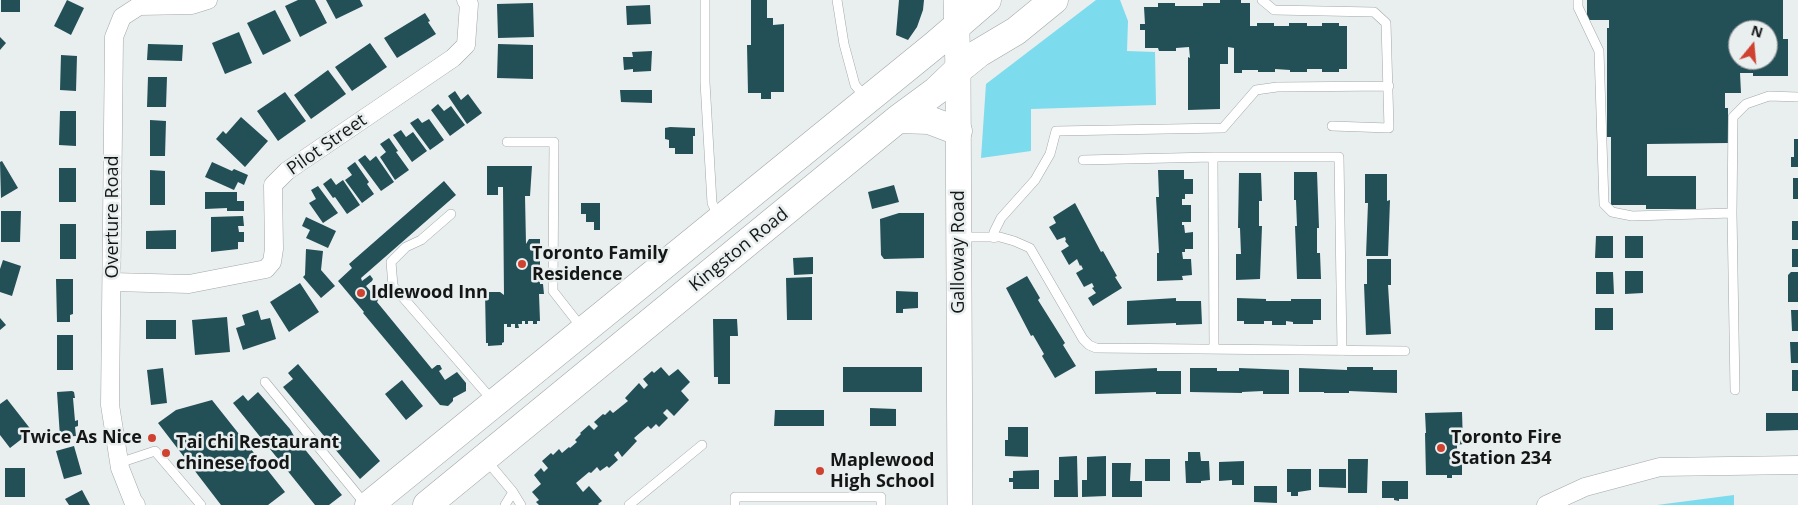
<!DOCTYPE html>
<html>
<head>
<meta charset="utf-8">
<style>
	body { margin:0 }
	#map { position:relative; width:1798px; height:505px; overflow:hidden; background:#e9eeef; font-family:"Open Sans",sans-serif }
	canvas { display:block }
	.north { position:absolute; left:1728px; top:20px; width:50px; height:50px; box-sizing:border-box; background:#e9eeef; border:1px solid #949899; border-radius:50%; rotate:17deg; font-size:14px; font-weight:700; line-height:20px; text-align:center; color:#151717 }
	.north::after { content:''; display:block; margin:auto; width:18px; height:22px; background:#ce422f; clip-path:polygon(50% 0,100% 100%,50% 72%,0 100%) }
</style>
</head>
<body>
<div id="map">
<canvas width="1798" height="505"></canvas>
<div class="north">N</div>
</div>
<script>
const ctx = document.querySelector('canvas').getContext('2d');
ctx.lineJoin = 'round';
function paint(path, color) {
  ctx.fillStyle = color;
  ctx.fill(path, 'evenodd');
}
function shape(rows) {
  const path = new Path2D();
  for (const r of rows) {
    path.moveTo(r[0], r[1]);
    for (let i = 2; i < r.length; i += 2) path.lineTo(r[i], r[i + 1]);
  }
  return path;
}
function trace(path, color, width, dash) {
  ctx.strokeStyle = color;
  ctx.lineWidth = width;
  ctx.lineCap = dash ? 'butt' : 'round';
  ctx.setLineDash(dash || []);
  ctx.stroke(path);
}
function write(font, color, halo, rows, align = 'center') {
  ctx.font = font + ' "Open Sans",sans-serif';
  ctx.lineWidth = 5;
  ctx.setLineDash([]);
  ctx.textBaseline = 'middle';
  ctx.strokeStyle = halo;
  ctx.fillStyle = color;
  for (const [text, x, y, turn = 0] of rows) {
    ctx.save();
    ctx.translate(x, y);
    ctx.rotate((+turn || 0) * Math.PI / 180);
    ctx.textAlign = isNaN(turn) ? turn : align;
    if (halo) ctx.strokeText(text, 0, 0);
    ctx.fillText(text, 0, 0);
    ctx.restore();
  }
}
const green = shape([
	[1096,0,1120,0,1128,21,1127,51,1155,52,1156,105,1031,109,1031,151,981,158,986,84],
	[1734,495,1734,505,1657,505]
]);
const building = shape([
	[1,0,20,0,20,12,1,12],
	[67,0,84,8,71,35,54,26],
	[298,0,315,0,327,23,300,37,285,6],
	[326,0,360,0,363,6,336,19],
	[751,0,767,0,767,18,773,18,773,25,784,24,784,92,771,92,771,99,761,99,761,93,748,93,747,45,751,45],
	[899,0,924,0,923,10,917,27,908,40,896,35],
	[1220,0,1241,0,1241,3,1250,3,1250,26,1257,26,1257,23,1274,23,1274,26,1289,26,1289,23,1307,23,1307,26,1322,26,1322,23,1339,23,1339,26,1347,26,1347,69,1339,69,1339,72,1322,72,1322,69,1307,69,1307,72,1290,72,1290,70,1275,69,1275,72,1258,72,1258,70,1242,70,1242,73,1234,73,1234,48,1228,47,1228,64,1220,64,1220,109,1188,110,1188,57,1190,58,1189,47,1176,48,1176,51,1159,51,1158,48,1145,48,1145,30,1140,30,1140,24,1145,24,1144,7,1158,7,1158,3,1175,3,1175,6,1203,6,1203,3,1220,3],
	[1587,0,1783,0,1783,39,1788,39,1788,76,1753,76,1753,73,1740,73,1741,93,1725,93,1725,108,1728,108,1728,143,1647,144,1647,176,1696,176,1696,209,1646,209,1646,205,1611,205,1611,137,1607,137,1607,28,1609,28,1609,20,1587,20],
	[1738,30,1768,30,1768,60,1738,60],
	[533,3,534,37,498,38,497,4],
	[650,5,651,24,627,25,626,6],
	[275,10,291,41,263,55,247,23],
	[425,13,430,21,428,22,436,34,397,58,384,38],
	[239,32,252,63,225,74,212,43],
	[0,37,6,43,0,50],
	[370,43,387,67,352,91,335,67],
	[148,44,183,45,182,61,147,60],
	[498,44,533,45,533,79,497,78],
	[652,51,651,71,633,72,633,69,624,70,623,57,633,57,632,52],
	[61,55,77,56,76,91,60,90],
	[328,70,346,94,311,119,294,95],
	[148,77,167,77,166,107,147,107],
	[620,90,652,90,652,103,621,102],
	[455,91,461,100,468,94,482,113,467,124,448,96],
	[285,92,306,121,278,141,257,111],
	[438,104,444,111,451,106,465,125,450,136,431,110],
	[60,111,76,111,76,146,59,145],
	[241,117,268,141,245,167,216,139,223,131,226,134],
	[418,118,422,123,429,119,444,140,430,150,410,123],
	[150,120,166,121,165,156,150,156],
	[670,127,695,128,695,136,693,136,693,154,675,154,675,148,669,148,669,140,665,139,665,128],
	[401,130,406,137,413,132,427,151,412,162,393,135],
	[389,138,398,151,396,152,409,170,395,180,380,157,386,152,380,144],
	[1794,139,1798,139,1798,167,1791,167,1791,157,1794,157],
	[365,155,370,161,376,156,394,182,381,191,358,160],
	[2,161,18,188,1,198,0,162],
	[212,162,232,171,234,169,248,175,244,185,238,182,234,190,205,177],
	[355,162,369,182,367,184,374,194,362,203,345,180,352,175,347,168],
	[487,166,532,166,530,196,525,196,526,244,529,239,540,239,540,284,543,284,544,294,539,294,540,321,537,321,537,324,533,324,533,321,528,321,528,324,525,324,525,321,522,321,522,324,518,324,519,328,515,328,515,324,511,324,511,327,507,327,507,324,504,324,504,342,502,343,502,345,488,346,488,343,486,343,485,292,500,292,504,295,503,187,498,187,498,195,487,195],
	[59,168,76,168,76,202,59,202],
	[150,170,165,171,165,205,150,205],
	[1158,170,1184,170,1184,179,1193,179,1193,194,1185,194,1185,199,1182,199,1182,205,1191,205,1191,222,1182,222,1182,225,1184,225,1185,233,1193,232,1193,249,1185,249,1185,252,1182,252,1183,259,1191,259,1192,275,1182,276,1183,280,1157,281,1157,253,1159,253,1156,197,1159,197],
	[1294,172,1317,172,1319,228,1317,228,1317,253,1320,253,1321,279,1297,279,1295,226,1297,226,1296,200,1294,200],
	[1239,173,1261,173,1262,201,1259,201,1259,226,1262,226,1260,279,1236,280,1236,254,1241,254,1240,228,1238,228],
	[1365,174,1387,174,1387,201,1390,200,1388,256,1366,256,1368,203,1365,203],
	[331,178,336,185,343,180,360,205,347,214,335,197,333,198,323,184],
	[1793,178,1798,178,1798,199,1793,199],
	[444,181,456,195,361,278,362,281,370,275,373,279,372,281,366,286,378,300,377,302,432,369,437,365,440,365,442,369,439,371,445,380,457,372,466,383,466,391,453,398,453,401,448,406,440,405,363,313,364,312,338,281,352,268,349,264],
	[894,185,899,202,872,209,868,192],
	[318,186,338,213,323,223,309,203,316,199,311,190],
	[205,192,237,192,237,201,244,201,244,211,227,211,227,208,205,209],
	[581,203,600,203,600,230,594,230,594,222,586,222,586,214,581,214],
	[1075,203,1101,252,1103,251,1117,276,1115,277,1122,288,1093,306,1088,298,1096,293,1092,288,1094,287,1092,283,1084,287,1076,273,1083,269,1081,265,1080,266,1077,259,1069,265,1061,251,1069,246,1065,241,1066,240,1065,237,1057,240,1049,227,1056,223,1053,217],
	[1,211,21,211,20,242,1,242],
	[899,213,924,213,924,258,884,259,881,255,880,219],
	[243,216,244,226,238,226,239,232,244,232,244,242,238,242,238,249,211,252,211,217],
	[306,217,336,231,328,248,306,238,310,230,302,226],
	[1792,221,1798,221,1798,240,1792,240],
	[60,224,76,224,76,259,60,259],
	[176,230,176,249,146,249,146,231],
	[1596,236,1613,236,1613,258,1595,258],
	[1625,236,1643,236,1643,258,1625,258],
	[306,249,323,251,321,270,335,286,321,298,303,277,305,275],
	[1792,249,1798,249,1798,267,1792,267],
	[813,257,813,274,794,275,793,258],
	[1367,259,1391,259,1391,285,1388,285,1391,334,1366,335,1364,284,1367,284],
	[3,260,21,266,12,296,0,292,0,269],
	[1625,271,1643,271,1643,293,1625,294],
	[1596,272,1613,272,1614,294,1596,294],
	[1791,272,1798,272,1798,302,1788,302,1788,275],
	[1027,276,1040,298,1038,300,1065,343,1063,345,1076,366,1055,378,1042,356,1044,354,1033,335,1031,336,1006,288],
	[812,277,812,320,787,320,786,278],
	[56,279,73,279,73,314,70,315,70,322,57,322],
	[300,283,319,312,289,332,270,302],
	[896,291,918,292,918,308,903,309,903,313,896,313],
	[1176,298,1176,301,1201,301,1202,324,1176,325,1176,323,1127,325,1127,301],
	[1237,298,1266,299,1266,301,1291,301,1291,299,1321,299,1321,320,1313,320,1313,324,1293,324,1293,322,1286,321,1286,325,1272,325,1272,321,1264,321,1264,324,1244,324,1244,321,1237,321],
	[1595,308,1613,308,1613,330,1595,330],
	[258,310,261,320,270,318,276,339,243,350,236,328,245,325,242,315],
	[1791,310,1798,310,1798,331,1792,331],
	[227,317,230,352,195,355,192,320],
	[0,318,6,325,0,330],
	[713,319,737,319,738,336,730,336,730,384,718,384,718,377,714,377],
	[146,320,176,320,176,339,146,339],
	[57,335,73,335,73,370,57,370],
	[1790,342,1798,342,1798,363,1791,363],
	[298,364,380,461,360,479,283,387,293,379,288,373],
	[661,367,669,376,678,369,690,382,681,391,689,400,674,416,667,409,663,413,668,418,659,427,656,424,651,429,648,426,634,438,637,441,622,457,618,451,614,455,618,460,609,468,607,466,600,471,597,467,591,473,589,472,576,483,583,492,589,486,602,501,598,504,599,505,539,505,536,502,539,500,532,492,541,484,534,475,541,468,544,472,548,468,542,461,551,453,553,455,559,449,562,453,569,447,570,448,577,442,575,440,581,434,580,433,589,425,594,430,598,426,594,422,603,414,605,415,610,410,613,413,628,401,625,398,639,383,644,389,648,385,643,379,652,371,654,373],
	[843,367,922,367,922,392,843,392],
	[1347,367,1373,367,1373,370,1397,370,1397,393,1349,391,1349,393,1324,393,1324,392,1299,392,1299,368,1347,370],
	[163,368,167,403,151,405,147,370],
	[1157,368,1157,371,1181,371,1181,394,1156,394,1156,392,1095,394,1095,371],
	[1190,368,1217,368,1217,371,1239,371,1239,368,1289,370,1289,394,1263,394,1263,391,1242,392,1242,393,1190,392],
	[1792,370,1798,370,1798,391,1792,391],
	[402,380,423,406,406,420,385,394],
	[72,391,74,392,75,398,73,398,75,421,78,420,78,426,75,427,76,436,60,437,57,392],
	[258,392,290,429,294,436,342,495,329,505,315,505,233,403,243,395,248,401],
	[7,399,32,431,10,448,0,435,0,404],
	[212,400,285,492,268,505,221,505,158,423,176,410],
	[870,408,896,409,896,426,870,426],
	[775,410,824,410,824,426,774,426],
	[1462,412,1463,444,1457,445,1457,451,1462,451,1462,475,1452,475,1452,478,1447,478,1447,475,1426,475,1425,433,1426,433,1425,413],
	[1766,413,1798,413,1798,430,1766,431],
	[1008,427,1028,427,1028,457,1005,456,1005,440,1008,440],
	[74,446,82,474,64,479,56,451],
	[1188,452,1200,452,1201,461,1209,461,1210,480,1201,481,1201,483,1186,483,1185,461,1188,461],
	[1077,456,1078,497,1054,497,1054,480,1059,480,1059,457],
	[1106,456,1106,496,1082,497,1082,480,1087,480,1087,457],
	[1145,459,1170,459,1170,481,1145,481],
	[1348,459,1368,459,1367,493,1348,493],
	[1244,461,1244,485,1232,485,1232,480,1219,481,1219,462],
	[1112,463,1131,463,1130,481,1142,481,1142,497,1112,497],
	[5,468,25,468,25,497,5,497],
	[1287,469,1311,469,1311,490,1298,492,1298,496,1291,496,1291,492,1287,492],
	[1319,469,1346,469,1346,488,1319,487],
	[1039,470,1039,489,1013,489,1013,482,1009,482,1009,478,1013,478,1013,471],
	[1382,481,1408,481,1408,499,1399,499,1399,501,1394,500,1394,498,1382,498],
	[1254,486,1277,486,1277,503,1254,502],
	[82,490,90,505,69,505,65,499]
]);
const lane = shape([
	[705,0,705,82,712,203,719,218],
	[837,0,844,44,855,85,865,97],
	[1262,0,1274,10,1374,12,1386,23,1389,128,1332,126],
	[1578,0,1578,7,1599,51,1604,204,1612,212,1632,216,1732,213],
	[507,142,554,142,553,291,582,328],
	[1213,157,1214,349],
	[1083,160,1213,157,1339,157,1342,351],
	[451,214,421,240,406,247,391,262,393,286,493,401],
	[961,237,1000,237,1014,241,1030,248,1083,339,1089,345,1096,348,1405,351],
	[994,238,994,232,1001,218,1035,180,1050,154,1056,131,1223,128,1256,90,1277,87,1389,86],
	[265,382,366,505],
	[1735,390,1732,213,1733,117,1746,104,1769,96,1798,97],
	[487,461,513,492,521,505],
	[119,463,155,451,201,505],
	[505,505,513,492],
	[629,505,702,445],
	[735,505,735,497,881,497,881,505]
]);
const street = shape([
	[112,282,189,284,266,269,272,262,274,249,273,185,287,171,453,58,466,45,469,4,466,0],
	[136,505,133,501,120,468,110,405,114,37,122,17,139,6,192,5,208,0],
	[1546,505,1585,487,1660,467,1798,465]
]);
const secondary = shape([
	[956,0,958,70,960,505]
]);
const primary = shape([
	[898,119,929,120,958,131],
	[369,505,936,44,987,0],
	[427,505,898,119,936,91,958,70,979,53,1016,31,1054,0]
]);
const markers = [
	[522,264,5,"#ce422f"],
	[361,293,5,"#ce422f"],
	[152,438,5,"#ce422f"],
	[1441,448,5,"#ce422f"],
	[166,453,5,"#ce422f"],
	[820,471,5,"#ce422f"]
];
const streetNames = [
	["Pilot Street",327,145,-35],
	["Overture Road",113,217,-90],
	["Kingston Road",739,250,-39],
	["Galloway Road",959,252,-90]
];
const poiNames = [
	["Toronto Family",532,254],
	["Residence",532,275],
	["Idlewood Inn",371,293],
	["Twice As Nice",142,438,"right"],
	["Toronto Fire",1451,438],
	["Station 234",1451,459],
	["Tai chi Restaurant",176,443],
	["chinese food",176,464],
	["Maplewood",830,461],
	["High School",830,482]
];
paint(green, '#7cdbec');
paint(building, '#234f57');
trace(lane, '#a2a7a8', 10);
trace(street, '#a2a7a8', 19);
trace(secondary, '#a2a7a8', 26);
trace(primary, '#a2a7a8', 29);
trace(lane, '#fff', 9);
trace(street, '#fff', 18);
trace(secondary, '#fff', 25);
trace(primary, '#fff', 28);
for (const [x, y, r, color] of markers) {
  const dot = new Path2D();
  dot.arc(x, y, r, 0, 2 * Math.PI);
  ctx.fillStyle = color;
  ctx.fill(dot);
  trace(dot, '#e9eeef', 2);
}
write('18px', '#151717', '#e9eeef', streetNames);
write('bold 18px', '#151717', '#e9eeef', poiNames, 'left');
</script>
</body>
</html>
